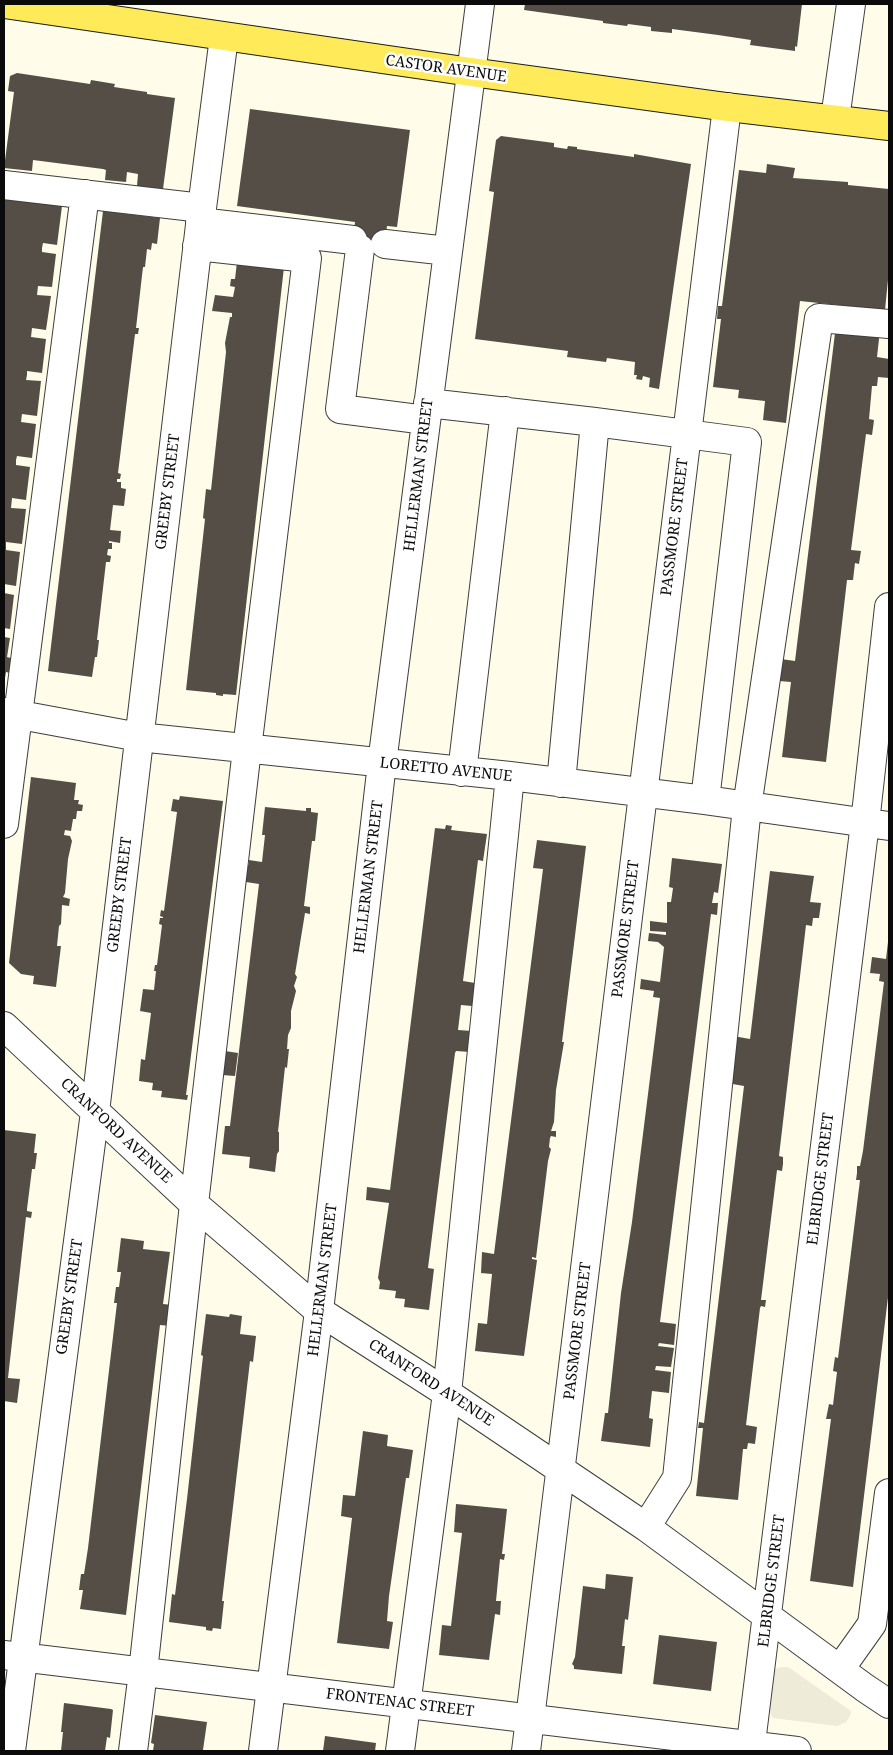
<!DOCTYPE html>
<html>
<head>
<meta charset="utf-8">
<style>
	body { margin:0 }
	#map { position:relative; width:893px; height:1755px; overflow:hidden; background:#fffde9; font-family:"Noto Serif",serif }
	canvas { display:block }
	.frame { position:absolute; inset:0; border:5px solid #0b0b0b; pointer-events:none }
</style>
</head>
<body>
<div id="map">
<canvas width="893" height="1755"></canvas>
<div class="frame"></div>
</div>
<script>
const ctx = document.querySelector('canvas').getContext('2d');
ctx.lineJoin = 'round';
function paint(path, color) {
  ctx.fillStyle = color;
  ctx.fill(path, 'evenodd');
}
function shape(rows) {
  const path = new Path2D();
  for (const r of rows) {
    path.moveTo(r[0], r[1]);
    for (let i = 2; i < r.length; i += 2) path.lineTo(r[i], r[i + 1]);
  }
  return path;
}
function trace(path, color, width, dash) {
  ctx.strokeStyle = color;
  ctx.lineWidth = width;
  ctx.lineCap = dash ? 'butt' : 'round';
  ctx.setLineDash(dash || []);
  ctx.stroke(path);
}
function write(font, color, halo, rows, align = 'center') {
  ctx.font = font + ' "Noto Serif",serif';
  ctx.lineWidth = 5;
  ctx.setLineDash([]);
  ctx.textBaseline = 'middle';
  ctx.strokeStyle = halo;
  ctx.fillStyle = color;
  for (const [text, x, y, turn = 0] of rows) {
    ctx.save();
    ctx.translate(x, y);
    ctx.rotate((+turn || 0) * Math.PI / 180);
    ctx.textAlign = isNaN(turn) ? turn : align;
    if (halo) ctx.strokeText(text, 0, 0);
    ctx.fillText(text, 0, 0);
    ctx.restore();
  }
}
const plaza = shape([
	[781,1667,788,1667,851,1711,850,1716,846,1722,837,1726,773,1718,767,1707,770,1675,775,1669]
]);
const building = shape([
	[525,4,802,4,797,47,795,46,795,51,750,45,751,40,718,35,672,29,672,33,651,31,651,27,628,24,627,26,603,23,603,21,524,10],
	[17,73,90,84,91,80,115,84,114,87,147,92,147,94,175,98,163,189,137,186,138,174,127,172,126,182,105,180,106,170,103,169,33,160,32,171,4,168,14,92,8,91,10,76],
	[250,109,410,130,397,227,387,226,385,244,352,248,355,222,237,206],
	[501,136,554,143,554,147,567,149,568,146,577,147,577,149,634,157,634,154,691,164,659,389,649,387,650,378,643,376,642,380,636,379,637,375,634,375,635,362,607,358,606,362,567,357,568,351,475,339,494,192,489,191,496,140],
	[767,164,795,168,793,178,848,182,848,185,889,189,889,270,885,310,800,301,786,423,763,420,765,401,738,398,739,390,713,387,721,319,717,319,718,306,722,306,739,170,766,173],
	[4,198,50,198,49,204,62,206,57,245,43,243,42,248,42,252,56,254,52,287,38,286,37,295,51,296,46,330,32,328,31,337,46,339,42,373,27,371,27,375,26,380,41,381,37,416,22,414,21,422,36,424,32,458,17,456,16,460,16,465,30,467,26,500,12,498,11,508,26,509,22,544,6,542,6,550,20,552,16,586,4,584],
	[103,211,160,218,157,244,152,243,151,250,147,249,145,267,143,267,136,328,139,328,138,334,135,334,118,473,121,474,120,479,117,479,117,482,121,482,121,488,126,489,124,506,113,505,110,530,121,531,120,543,109,541,109,543,112,543,112,549,108,549,107,555,111,556,110,562,106,562,97,640,99,640,97,657,95,657,92,677,48,671],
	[237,262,284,267,236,695,223,694,223,696,216,695,216,693,186,690,205,519,203,518,206,489,211,490,226,352,225,343,230,317,232,317,232,313,212,311,215,295,233,297,235,287,230,286,231,279,235,279],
	[836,325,880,330,877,357,889,359,889,378,878,377,877,386,872,386,869,419,874,420,873,428,872,435,866,434,851,550,861,551,859,564,855,563,853,580,847,580,826,762,782,757,791,682,779,681,781,659,795,661],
	[4,593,14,595,10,629,4,628],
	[4,637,10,638,7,657,11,658,10,673,6,672,5,678],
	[31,777,76,783,74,800,79,800,78,804,83,805,82,811,77,811,76,819,73,819,71,831,65,830,64,835,70,836,72,841,68,859,65,893,63,897,70,899,69,906,62,905,61,924,59,926,57,946,61,946,56,987,33,984,34,976,21,974,9,963],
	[180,796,223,801,186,1095,188,1095,187,1100,161,1097,162,1091,152,1090,153,1083,139,1081,141,1059,145,1060,151,1013,140,1011,143,989,154,990,156,971,154,971,155,965,157,965,162,925,159,924,160,918,163,918,163,917,160,916,161,910,164,911,177,812,171,811,173,799,179,800],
	[265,807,306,811,306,808,311,808,311,812,318,813,315,841,312,841,304,906,310,907,310,914,305,913,297,962,295,974,297,977,294,986,296,991,291,1011,291,1028,288,1035,287,1049,289,1049,287,1068,285,1067,278,1132,279,1132,279,1151,277,1154,275,1172,249,1168,250,1157,222,1154,225,1126,230,1126,259,884,246,882,246,868,249,864,249,860,262,862,265,835,262,835],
	[446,825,452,826,451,830,487,834,483,861,478,860,463,981,475,983,472,1006,461,1005,458,1030,472,1031,470,1052,456,1051,455,1053,428,1268,434,1269,429,1310,404,1307,405,1299,395,1298,396,1291,379,1289,380,1282,378,1278,389,1203,366,1200,367,1187,390,1190,435,828,445,829],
	[537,840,586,846,562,1042,564,1042,556,1090,554,1122,551,1131,556,1131,556,1137,551,1136,550,1138,549,1147,551,1149,548,1161,536,1258,532,1257,532,1259,537,1260,524,1356,475,1351,478,1323,487,1324,492,1274,481,1273,482,1252,494,1254,540,893,543,869,533,868],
	[672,858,722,864,718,893,714,892,712,903,718,903,717,915,711,914,660,1322,676,1324,674,1345,659,1343,658,1346,674,1348,671,1367,656,1366,655,1370,671,1372,669,1393,652,1391,649,1418,653,1419,650,1447,601,1441,605,1413,608,1413,621,1293,632,1222,660,998,653,997,654,991,640,989,641,979,660,982,664,947,658,942,648,941,649,933,666,935,666,932,650,931,650,921,667,923,667,902,671,902,673,888,669,887],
	[770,871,814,876,810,902,821,903,819,918,813,918,812,926,806,925,779,1156,783,1157,783,1164,782,1171,777,1170,761,1300,766,1300,765,1307,761,1306,760,1308,746,1425,757,1427,755,1444,748,1443,747,1449,743,1449,738,1500,696,1496,703,1428,698,1428,699,1422,704,1423,744,1086,727,1083,733,1036,750,1039],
	[888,942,889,943,889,1289,853,1587,810,1581,831,1419,826,1419,829,1404,833,1405,837,1372,833,1371,835,1357,838,1358,860,1180,856,1180,857,1173,857,1166,860,1166,863,1151,884,982,879,981,880,974,870,973,872,957,886,959],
	[225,1051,238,1053,235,1076,222,1075],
	[4,1130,36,1134,34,1153,37,1153,35,1169,32,1169,27,1209,27,1211,32,1212,31,1218,26,1217,8,1378,20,1379,17,1403,4,1401],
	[121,1238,144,1241,143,1249,170,1252,163,1304,173,1305,171,1326,160,1325,126,1615,80,1609,83,1590,79,1590,81,1574,84,1574,88,1548,117,1303,114,1303,116,1287,119,1287,121,1272,117,1272],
	[206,1314,229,1317,230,1314,242,1316,240,1334,256,1336,253,1362,250,1361,222,1601,224,1601,221,1629,213,1628,212,1631,206,1630,206,1627,169,1622,172,1594,175,1595,187,1499,203,1356,201,1355],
	[363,1431,388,1435,387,1446,413,1450,409,1478,406,1478,389,1596,387,1621,393,1622,389,1649,337,1643,352,1518,341,1516,343,1495,355,1496],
	[456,1504,507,1509,502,1554,505,1554,504,1560,500,1559,496,1601,501,1601,500,1615,495,1614,489,1660,439,1655,442,1625,451,1626,462,1533,454,1532],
	[606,1574,633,1577,628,1620,625,1619,622,1646,625,1646,622,1674,574,1669,574,1666,572,1664,575,1657,583,1586,605,1589],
	[659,1635,717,1642,711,1691,653,1684],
	[64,1703,111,1709,113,1710,110,1738,107,1737,105,1751,61,1751,63,1732,61,1732],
	[155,1715,207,1722,203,1750,153,1751,154,1744,151,1743],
	[325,1736,376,1743,375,1751,323,1751]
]);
const minor = shape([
	[835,119,851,4],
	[4,185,202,208],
	[200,222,353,240],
	[385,244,448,251],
	[360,249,340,409,426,420],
	[428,403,595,422,747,442,705,800],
	[4,712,139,737,510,776,705,800,889,826],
	[462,772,505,411],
	[561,783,595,422],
	[4,824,85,194],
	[4,1026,194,1204,319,1311,447,1393,646,1527,865,1688,889,1704],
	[646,1527,677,1478,747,807,819,318,889,324],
	[4,1655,797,1751],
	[840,1669,872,1624,889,1493],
	[11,1751,95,1112,202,208,224,37],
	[133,1751,143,1672,194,1204,247,749,307,258,197,246],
	[263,1751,319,1311,382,763,480,4],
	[400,1751,447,1393,510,776],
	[526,1751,727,107],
	[750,1751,865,823,889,607]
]);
const major = shape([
	[4,4,471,72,727,107,889,126]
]);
const streetNames = [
	["CASTOR AVENUE",446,69,8],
	["HELLERMAN STREET",419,475,-83],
	["GREEBY STREET",168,492,-83],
	["PASSMORE STREET",675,527,-83],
	["LORETTO AVENUE",446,770,6],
	["HELLERMAN STREET",369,877,-83],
	["GREEBY STREET",120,895,-83],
	["PASSMORE STREET",626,929,-83],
	["CRANFORD AVENUE",116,1131,43],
	["ELBRIDGE STREET",821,1179,-83],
	["HELLERMAN STREET",323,1280,-83],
	["GREEBY STREET",70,1297,-82],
	["PASSMORE STREET",578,1331,-83],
	["CRANFORD AVENUE",431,1383,33],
	["ELBRIDGE STREET",772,1581,-83],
	["FRONTENAC STREET",400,1703,7]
];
paint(plaza, '#eeebd9');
paint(building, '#544e47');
trace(minor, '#3e3e3e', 30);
trace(major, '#1c1c1c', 30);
trace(minor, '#fff', 28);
trace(major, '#ffea59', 28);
write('15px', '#0b0b0b', '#fff', streetNames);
</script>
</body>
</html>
